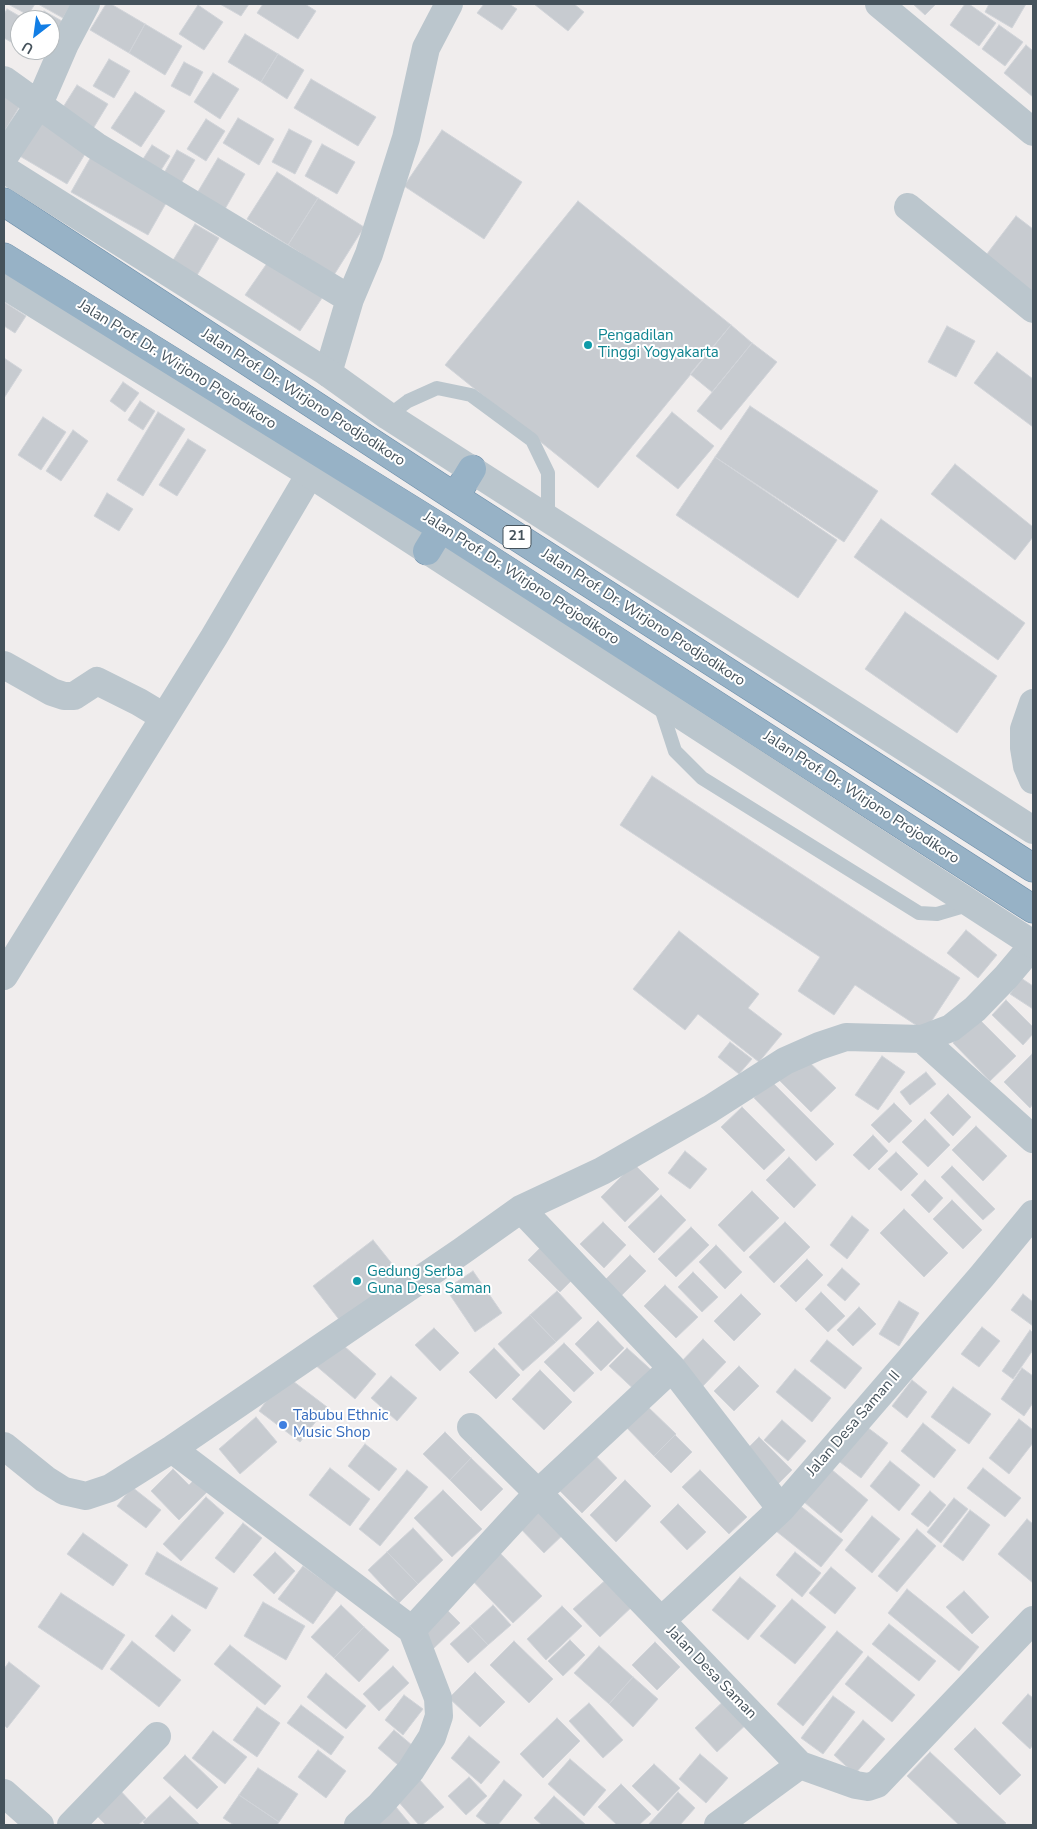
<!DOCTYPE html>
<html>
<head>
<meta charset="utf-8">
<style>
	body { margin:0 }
	#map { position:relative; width:1037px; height:1829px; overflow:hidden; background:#f0eded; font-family:"Nunito Sans",sans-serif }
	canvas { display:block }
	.frame { position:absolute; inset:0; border:5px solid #45525b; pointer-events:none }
	.north { position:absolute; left:10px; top:10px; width:50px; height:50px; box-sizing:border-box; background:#fff; border:1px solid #b5babd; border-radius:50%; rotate:210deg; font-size:14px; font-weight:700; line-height:20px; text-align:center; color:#45525b }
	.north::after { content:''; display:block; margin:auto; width:18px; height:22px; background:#127ee5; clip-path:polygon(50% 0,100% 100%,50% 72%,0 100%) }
</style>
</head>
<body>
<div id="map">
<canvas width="1037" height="1829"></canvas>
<div class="frame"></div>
<div class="north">U</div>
</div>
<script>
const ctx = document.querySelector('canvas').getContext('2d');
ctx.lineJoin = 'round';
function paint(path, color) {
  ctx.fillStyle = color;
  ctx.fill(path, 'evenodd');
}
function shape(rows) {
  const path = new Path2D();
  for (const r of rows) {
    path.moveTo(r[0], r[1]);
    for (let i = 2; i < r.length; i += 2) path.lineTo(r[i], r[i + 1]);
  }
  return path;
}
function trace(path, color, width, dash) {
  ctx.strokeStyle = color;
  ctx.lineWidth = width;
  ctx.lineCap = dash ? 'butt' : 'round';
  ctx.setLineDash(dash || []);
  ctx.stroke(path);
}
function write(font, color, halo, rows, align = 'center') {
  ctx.font = font + ' "Nunito Sans",sans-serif';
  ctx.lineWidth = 4;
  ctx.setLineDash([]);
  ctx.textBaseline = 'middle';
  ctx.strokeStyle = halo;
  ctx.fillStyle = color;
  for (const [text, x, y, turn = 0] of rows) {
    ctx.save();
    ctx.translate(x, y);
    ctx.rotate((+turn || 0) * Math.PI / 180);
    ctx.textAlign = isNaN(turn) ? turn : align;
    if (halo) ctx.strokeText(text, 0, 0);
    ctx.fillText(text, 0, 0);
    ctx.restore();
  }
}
const building = shape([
	[8,4,35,4,28,15,8,4],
	[38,4,71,4,63,18,38,4],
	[106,4,111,4,145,24,129,53,90,30,106,4],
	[220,4,249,4,241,16,220,4],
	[263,4,305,4,316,11,298,39,257,13,263,4],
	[484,4,509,4,517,9,502,30,477,13,484,4],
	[534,4,574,4,584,12,568,31,534,4],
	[913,4,936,4,925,15,913,4],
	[965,4,969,4,996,23,979,46,950,25,965,4],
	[989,4,1026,4,1012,28,985,12,989,4],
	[198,5,223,22,204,50,179,34,198,5],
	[7,9,26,20,20,20,20,47,4,38,4,14,7,9],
	[44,11,69,25,57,47,50,43,50,20,39,20,44,11],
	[145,24,182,46,165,75,129,53,145,24],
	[999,25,1023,42,1005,66,982,49,999,25],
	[245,34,278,54,261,82,228,62,245,34],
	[1026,45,1033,51,1033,97,1004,73,1026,45],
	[278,54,304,70,287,99,261,82,278,54],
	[109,59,130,71,114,98,93,86,109,59],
	[184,62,203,72,190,96,171,86,184,62],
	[213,73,239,89,220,119,194,102,213,73],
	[311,79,376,117,358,146,294,108,311,79],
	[77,85,108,104,91,132,60,112,77,85],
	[135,92,165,111,141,147,111,128,135,92],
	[4,94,21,104,4,132,4,94],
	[238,118,274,139,259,165,223,143,238,118],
	[39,119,88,149,67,184,18,155,39,119],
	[206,119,225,131,206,161,187,149,206,119],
	[289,129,312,141,295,174,272,162,289,129],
	[442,130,522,182,484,239,404,186,442,130],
	[322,144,355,162,337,194,305,176,322,144],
	[152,145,170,156,154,181,136,170,152,145],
	[177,150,195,160,180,185,163,175,177,150],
	[92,155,169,198,148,235,71,192,92,155],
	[218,158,245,174,221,216,193,200,218,158],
	[277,172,318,198,288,245,247,219,277,172],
	[318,198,364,227,334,275,288,245,318,198],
	[578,201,731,325,598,488,445,365,578,201],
	[1016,216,1033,229,1033,304,980,263,1016,216],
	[195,224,219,238,196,277,172,262,195,224],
	[270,259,324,295,300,331,245,295,270,259],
	[4,302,26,316,15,333,4,326,4,302],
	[731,325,752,343,712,392,690,374,731,325],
	[947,326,975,341,956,377,928,362,947,326],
	[752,343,777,362,721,430,697,411,752,343],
	[997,352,1033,379,1033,427,974,383,997,352],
	[4,358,22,370,4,398,4,358],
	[123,382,139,393,125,412,110,401,123,382],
	[140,401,155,411,143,430,128,420,140,401],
	[750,406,878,491,844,542,715,457,750,406],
	[158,412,185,429,143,496,117,480,158,412],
	[672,412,714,446,678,489,636,456,672,412],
	[43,417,66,432,41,470,18,455,43,417],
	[73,430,88,441,61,481,46,471,73,430],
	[188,439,206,450,177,496,159,485,188,439],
	[715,457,837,540,798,598,676,515,715,457],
	[955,464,1033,527,1033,537,1015,560,931,494,955,464],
	[107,493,133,509,119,531,94,516,107,493],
	[881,519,1025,623,998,660,854,557,881,519],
	[905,612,997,676,957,733,865,669,905,612],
	[652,776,960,978,925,1031,855,985,834,1015,798,991,820,957,620,825,652,776],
	[966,930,997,955,978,978,947,953,966,930],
	[679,931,759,994,748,1008,782,1034,759,1062,698,1014,685,1030,633,989,679,931],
	[1021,978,1033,986,1033,1009,1010,994,1021,978],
	[1006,1000,1033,1027,1033,1034,1023,1045,992,1015,1006,1000],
	[978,1018,1016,1056,990,1081,953,1043,978,1018],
	[730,1042,752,1059,739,1074,718,1057,730,1042],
	[1032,1054,1033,1056,1033,1104,1030,1108,1004,1082,1032,1054],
	[803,1056,836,1088,811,1112,779,1080,803,1056],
	[882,1056,905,1072,878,1110,855,1095,882,1056],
	[926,1072,936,1084,910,1105,900,1092,926,1072],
	[771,1081,834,1144,816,1161,754,1098,771,1081],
	[948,1094,971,1117,953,1136,930,1113,948,1094],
	[894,1103,912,1121,889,1143,871,1125,894,1103],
	[742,1107,785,1150,764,1170,721,1127,742,1107],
	[925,1119,950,1145,928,1167,902,1142,925,1119],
	[976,1126,1007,1156,983,1181,952,1150,976,1126],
	[873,1135,888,1151,869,1170,853,1155,873,1135],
	[685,1151,707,1169,690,1189,668,1173,685,1151],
	[896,1152,918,1174,901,1191,878,1169,896,1152],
	[789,1157,816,1185,794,1208,766,1180,789,1157],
	[634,1164,659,1189,625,1222,601,1197,634,1164],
	[952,1166,995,1209,983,1220,941,1177,952,1166],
	[925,1180,943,1198,929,1213,911,1195,925,1180],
	[752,1191,779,1218,744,1252,718,1225,752,1191],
	[661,1195,686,1220,654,1253,628,1227,661,1195],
	[952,1200,982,1230,963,1249,933,1219,952,1200],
	[904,1209,948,1253,924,1277,880,1233,904,1209],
	[852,1216,869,1230,847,1259,830,1245,852,1216],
	[603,1222,626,1245,604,1268,580,1244,603,1222],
	[785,1222,810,1247,774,1283,749,1257,785,1222],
	[691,1227,709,1245,676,1277,658,1259,691,1227],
	[373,1240,401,1275,341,1322,313,1286,373,1240],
	[547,1241,579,1273,560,1292,528,1260,547,1241],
	[716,1245,742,1272,725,1289,699,1262,716,1245],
	[630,1255,646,1271,619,1298,603,1282,630,1255],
	[807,1259,823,1275,796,1302,780,1286,807,1259],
	[842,1268,860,1284,845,1301,827,1285,842,1268],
	[473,1271,502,1313,475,1332,446,1289,473,1271],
	[693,1272,718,1297,702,1312,678,1287,693,1272],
	[665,1285,698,1317,676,1338,644,1306,665,1285],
	[557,1291,582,1318,556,1342,530,1315,557,1291],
	[821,1292,845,1316,828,1332,805,1309,821,1292],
	[741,1294,761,1314,734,1341,714,1321,741,1294],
	[1023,1294,1033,1302,1033,1326,1011,1310,1023,1294],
	[899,1301,919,1313,899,1346,879,1334,899,1301],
	[859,1307,876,1324,853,1346,837,1330,859,1307],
	[530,1315,556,1342,523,1371,498,1344,530,1315],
	[598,1321,624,1348,601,1371,575,1344,598,1321],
	[982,1327,1000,1341,979,1367,961,1354,982,1327],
	[434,1328,459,1353,440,1371,415,1345,434,1328],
	[1030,1330,1033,1333,1033,1350,1013,1379,1002,1371,1030,1330],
	[336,1339,376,1374,355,1399,314,1364,336,1339],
	[703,1339,726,1362,703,1386,680,1363,703,1339],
	[827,1340,862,1368,845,1389,810,1361,827,1340],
	[564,1343,594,1373,574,1392,544,1362,564,1343],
	[494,1348,520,1375,496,1399,469,1372,494,1348],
	[627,1348,658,1376,640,1395,609,1366,627,1348],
	[739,1366,759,1386,734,1411,714,1391,739,1366],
	[1022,1368,1033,1376,1033,1403,1024,1416,1001,1399,1022,1368],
	[795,1369,831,1398,812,1422,776,1392,795,1369],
	[540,1370,572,1402,544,1430,512,1399,540,1370],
	[285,1375,327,1407,300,1442,259,1411,285,1375],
	[391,1376,417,1398,397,1421,371,1398,391,1376],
	[912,1380,927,1392,907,1418,892,1406,912,1380],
	[953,1387,991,1414,969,1444,931,1417,953,1387],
	[646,1405,676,1434,654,1456,625,1426,646,1405],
	[256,1417,277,1442,240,1474,219,1449,256,1417],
	[1019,1419,1033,1430,1033,1443,1009,1474,989,1458,1019,1419],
	[782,1420,806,1441,788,1461,764,1440,782,1420],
	[923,1423,956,1450,934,1478,901,1451,923,1423],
	[863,1424,888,1443,861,1478,836,1459,863,1424],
	[445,1432,471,1458,450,1480,423,1454,445,1432],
	[675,1435,692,1452,671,1473,654,1456,675,1435],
	[759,1437,792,1470,774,1488,741,1455,759,1437],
	[365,1444,397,1469,379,1491,348,1466,365,1444],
	[591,1451,617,1478,582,1513,556,1487,591,1451],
	[471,1458,503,1489,481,1511,450,1480,471,1458],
	[890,1461,920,1485,899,1511,870,1486,890,1461],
	[825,1464,868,1500,841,1533,798,1497,825,1464],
	[330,1468,370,1499,350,1526,309,1495,330,1468],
	[983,1468,1021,1498,1005,1517,967,1488,983,1468],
	[173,1469,189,1485,198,1476,211,1488,179,1520,151,1491,173,1469],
	[407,1470,428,1487,380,1546,359,1529,407,1470],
	[700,1470,747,1517,729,1534,682,1487,700,1470],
	[625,1480,651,1506,616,1542,590,1515,625,1480],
	[132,1487,161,1510,146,1528,117,1506,132,1487],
	[443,1490,482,1529,452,1557,414,1518,443,1490],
	[930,1491,946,1505,928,1527,911,1514,930,1491],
	[206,1497,224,1513,181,1561,163,1544,206,1497],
	[954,1498,968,1509,941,1543,927,1532,954,1498],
	[541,1502,568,1530,544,1553,517,1525,541,1502],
	[678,1504,706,1532,687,1550,660,1522,678,1504],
	[798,1504,843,1540,821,1567,776,1531,798,1504],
	[970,1510,990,1525,963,1561,943,1546,970,1510],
	[872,1516,900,1539,872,1573,845,1550,872,1516],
	[1027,1519,1033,1524,1033,1583,998,1554,1027,1519],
	[243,1523,262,1538,234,1573,215,1558,243,1523],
	[413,1528,443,1560,418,1584,387,1552,413,1528],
	[917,1529,936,1546,897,1592,878,1576,917,1529],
	[83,1533,128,1565,113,1586,67,1554,83,1533],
	[494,1547,542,1596,513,1623,466,1574,494,1547],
	[157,1552,218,1588,206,1609,145,1574,157,1552],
	[275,1552,295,1571,274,1594,253,1575,275,1552],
	[387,1552,418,1584,399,1603,368,1570,387,1552],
	[795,1552,821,1573,802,1597,776,1575,795,1552],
	[303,1566,337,1590,313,1624,278,1599,303,1566],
	[831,1567,856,1588,835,1614,809,1593,831,1567],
	[609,1577,635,1604,600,1637,573,1609,609,1577],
	[740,1577,776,1606,748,1640,712,1610,740,1577],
	[907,1589,979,1647,959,1671,888,1613,907,1589],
	[964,1591,989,1617,972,1634,946,1607,964,1591],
	[61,1593,125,1635,102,1670,38,1627,61,1593],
	[792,1599,826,1627,795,1664,760,1636,792,1599],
	[263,1602,305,1626,286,1660,244,1636,263,1602],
	[441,1604,460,1623,433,1649,415,1630,441,1604],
	[341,1605,364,1627,334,1658,311,1637,341,1605],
	[493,1605,511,1625,488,1645,470,1626,493,1605],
	[562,1606,582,1626,546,1660,527,1639,562,1606],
	[172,1615,191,1630,174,1652,155,1636,172,1615],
	[889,1624,936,1661,919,1681,872,1644,889,1624],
	[470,1626,488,1645,468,1663,450,1644,470,1626],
	[364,1627,389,1650,359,1682,334,1658,364,1627],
	[837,1631,863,1652,803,1726,777,1704,837,1631],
	[570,1640,585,1655,563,1676,548,1661,570,1640],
	[132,1641,181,1680,159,1707,110,1669,132,1641],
	[514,1641,553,1679,529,1703,490,1665,514,1641],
	[655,1642,680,1667,657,1690,632,1665,655,1642],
	[230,1645,281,1686,265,1705,214,1664,230,1645],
	[599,1646,633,1677,609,1704,574,1673,599,1646],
	[868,1656,915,1695,892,1722,845,1684,868,1656],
	[9,1662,40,1686,7,1728,4,1725,4,1669,9,1662],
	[393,1666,409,1683,379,1711,363,1694,393,1666],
	[475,1672,505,1702,480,1727,449,1698,475,1672],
	[326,1673,366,1706,346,1729,307,1697,326,1673],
	[633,1677,658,1699,633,1727,609,1704,633,1677],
	[1028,1694,1033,1698,1033,1745,1030,1749,1002,1723,1028,1694],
	[404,1695,423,1709,403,1735,385,1720,404,1695],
	[729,1696,751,1720,717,1752,695,1728,729,1696],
	[833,1696,855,1712,823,1754,801,1738,833,1696],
	[589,1703,623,1740,603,1758,569,1721,589,1703],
	[301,1705,344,1737,331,1755,287,1723,301,1705],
	[257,1707,280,1723,257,1757,233,1740,257,1707],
	[557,1718,580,1741,543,1778,520,1754,557,1718],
	[863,1720,885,1739,855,1774,834,1755,863,1720],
	[975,1728,1021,1775,1000,1795,954,1749,975,1728],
	[394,1730,419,1751,404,1770,378,1748,394,1730],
	[213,1731,247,1757,225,1784,192,1758,213,1731],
	[469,1736,500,1762,481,1784,451,1758,469,1736],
	[318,1750,346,1771,326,1798,298,1777,318,1750],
	[930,1752,1006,1823,1003,1825,959,1825,907,1776,930,1752],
	[700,1754,728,1778,706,1803,679,1779,700,1754],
	[185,1755,218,1787,197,1809,163,1778,185,1755],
	[570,1759,606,1790,584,1816,548,1784,570,1759],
	[654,1764,680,1788,658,1811,632,1786,654,1764],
	[258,1768,298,1794,279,1822,239,1795,258,1768],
	[469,1777,487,1796,466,1815,448,1796,469,1777],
	[419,1779,444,1807,422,1825,419,1825,396,1799,419,1779],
	[504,1780,522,1795,498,1825,488,1825,476,1816,504,1780],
	[621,1784,651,1814,639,1825,617,1825,598,1807,621,1784],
	[117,1787,146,1818,138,1825,106,1825,92,1811,117,1787],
	[678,1792,695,1808,680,1825,648,1825,678,1792],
	[239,1795,279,1822,277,1825,234,1825,223,1818,239,1795],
	[170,1796,200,1825,146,1825,143,1822,170,1796],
	[554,1796,586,1825,542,1825,534,1818,554,1796],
	[391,1801,411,1825,377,1825,391,1801]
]);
const service = shape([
	[388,416,408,401,437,388,471,395,532,440,548,473,548,518],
	[660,705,675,751,702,778,919,913,937,914,971,904]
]);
const minor = shape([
	[879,4,1033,132],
	[4,80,96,146,350,299],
	[4,157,39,104,65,44,86,4],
	[908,207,1033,309],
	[328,373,350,299,369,254,406,138,426,48,449,4],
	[4,665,52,692,64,696,74,696,97,681,139,702,164,717],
	[1033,703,1024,729,1024,748,1027,766,1033,780],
	[4,976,214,637,310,474],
	[922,1039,1033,1139],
	[521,1209,672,1368,781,1509],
	[471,1427,538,1493,800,1765,856,1785,868,1787,877,1784,1033,1620],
	[4,1446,45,1479,64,1491,86,1496,110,1488,172,1449,462,1251,521,1209,602,1171,710,1109,785,1061,819,1046,846,1037,922,1039,951,1028,975,1009,1006,977,1033,945],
	[172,1449,412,1630,438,1698,439,1716,432,1737,411,1770,380,1805,358,1825],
	[661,1621,781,1509,982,1276,1033,1214],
	[412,1630,538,1493,672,1368],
	[4,1793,40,1825],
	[71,1825,157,1736],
	[718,1825,800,1765]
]);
const tertiary = shape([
	[4,169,328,373,388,416,1033,830],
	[4,285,310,474,1033,944]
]);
const trunk = shape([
	[4,202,455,497,1033,868],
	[4,257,441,528,1033,909],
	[455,497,472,469],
	[427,551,441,528]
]);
const markers = [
	[588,345,5,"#0f9aa8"],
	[357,1281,5,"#0f9aa8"],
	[283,1425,5,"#3f7fe0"]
];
const shields = [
	[517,537,28]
];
const shieldNames = [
	["21",517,537]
];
const cultureNames = [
	["Pengadilan",598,336],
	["Tinggi Yogyakarta",598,353],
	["Gedung Serba",367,1272],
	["Guna Desa Saman",367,1289]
];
const streetNames = [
	["Jalan Prof. Dr. Wirjono Projodikoro",177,365,32],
	["Jalan Prof. Dr. Wirjono Prodjodikoro",303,398,33],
	["Jalan Prof. Dr. Wirjono Projodikoro",521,579,33],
	["Jalan Prof. Dr. Wirjono Prodjodikoro",643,618,33],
	["Jalan Prof. Dr. Wirjono Projodikoro",861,798,33],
	["Jalan Desa Saman II",854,1424,-49],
	["Jalan Desa Saman",711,1673,46]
];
const shopNames = [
	["Tabubu Ethnic",293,1416],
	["Music Shop",293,1433]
];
paint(building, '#c7cbd0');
trace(building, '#d1d4d9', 1);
trace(trunk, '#6e8faa', 29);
trace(service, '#bbc6cd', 14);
trace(minor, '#bbc6cd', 28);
trace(tertiary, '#bbc6cd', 28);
trace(trunk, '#97b2c6', 28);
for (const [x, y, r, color] of markers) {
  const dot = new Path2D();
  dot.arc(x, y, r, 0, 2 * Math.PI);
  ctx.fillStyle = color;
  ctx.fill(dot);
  trace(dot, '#fff', 2);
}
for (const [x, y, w] of shields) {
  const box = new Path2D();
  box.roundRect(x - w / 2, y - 11.5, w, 23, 4);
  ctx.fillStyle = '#fff';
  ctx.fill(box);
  trace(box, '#45525b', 1);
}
write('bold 14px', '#45525b', null, shieldNames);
write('15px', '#0d838f', '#fff', cultureNames, 'left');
write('15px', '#45525b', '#fff', streetNames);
write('15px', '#366cbe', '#fff', shopNames, 'left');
</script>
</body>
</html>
